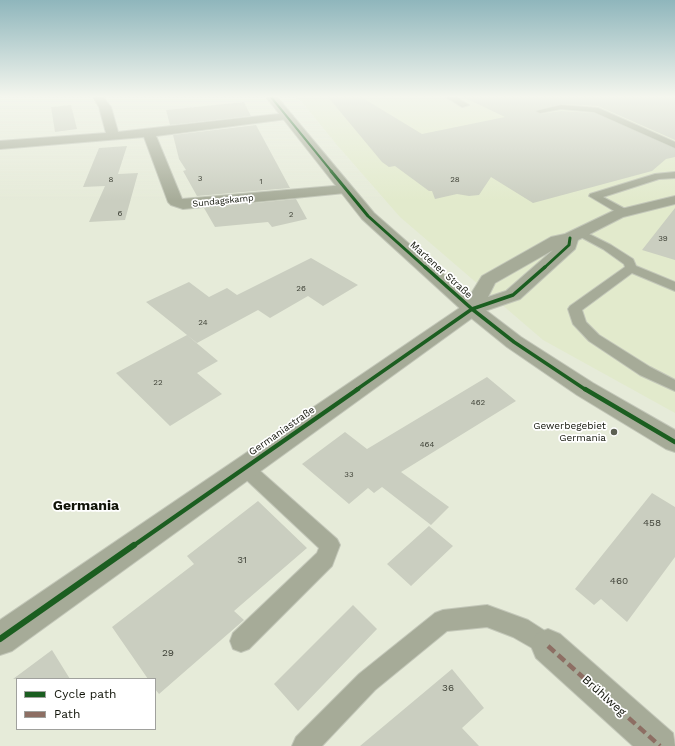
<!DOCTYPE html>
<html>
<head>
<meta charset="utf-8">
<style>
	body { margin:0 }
	#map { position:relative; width:675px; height:746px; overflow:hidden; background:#e6ebd9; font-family:"Work Sans",sans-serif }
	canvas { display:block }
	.legend { position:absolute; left:16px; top:678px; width:140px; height:52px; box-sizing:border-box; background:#fff; border:1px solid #a0a19d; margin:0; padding:5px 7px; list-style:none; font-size:12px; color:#111409 }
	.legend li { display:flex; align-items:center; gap:8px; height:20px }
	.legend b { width:20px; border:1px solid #a0a19d }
</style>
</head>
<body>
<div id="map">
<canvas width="675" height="746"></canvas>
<ul class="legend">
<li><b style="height:5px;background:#1b5e20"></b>Cycle path</li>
<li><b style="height:5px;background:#8d6e63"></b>Path</li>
</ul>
</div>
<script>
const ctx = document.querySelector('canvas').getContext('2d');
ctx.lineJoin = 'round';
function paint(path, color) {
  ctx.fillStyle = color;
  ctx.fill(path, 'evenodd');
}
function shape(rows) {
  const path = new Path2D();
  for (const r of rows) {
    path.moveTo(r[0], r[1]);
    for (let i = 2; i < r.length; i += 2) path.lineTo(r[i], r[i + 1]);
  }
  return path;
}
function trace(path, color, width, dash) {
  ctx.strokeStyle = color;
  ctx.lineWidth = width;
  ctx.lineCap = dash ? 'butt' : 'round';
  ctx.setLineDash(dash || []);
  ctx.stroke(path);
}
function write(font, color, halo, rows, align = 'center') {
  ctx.font = font + ' "Work Sans",sans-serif';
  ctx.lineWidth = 3.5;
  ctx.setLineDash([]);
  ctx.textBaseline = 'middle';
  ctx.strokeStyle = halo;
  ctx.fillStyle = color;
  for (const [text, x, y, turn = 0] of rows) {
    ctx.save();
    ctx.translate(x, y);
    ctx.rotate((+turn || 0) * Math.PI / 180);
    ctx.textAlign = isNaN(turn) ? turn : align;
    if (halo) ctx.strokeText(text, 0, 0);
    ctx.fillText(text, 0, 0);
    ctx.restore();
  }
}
const built = shape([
	[295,97,675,97,675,413,543,340,400,217,337,145,302,102]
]);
const building = shape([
	[328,97,361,97,422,134,505,117,463,97,675,97,675,140,598,106,561,104,536,110,535,111,540,114,561,111,594,113,675,149,675,157,666,159,652,171,533,203,491,177,479,195,469,196,457,194,435,199,432,191,429,191,395,166,389,167,382,162],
	[244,102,251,116,170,125,166,110],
	[71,105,77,129,55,132,51,107],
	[256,125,290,188,197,196,183,171,186,170,179,159,173,135],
	[127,146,118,174,138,173,125,220,89,222,105,186,83,187,99,148],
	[296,199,307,219,272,227,268,222,215,227,204,208],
	[675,208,675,260,642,250],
	[311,258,358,285,323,306,308,296,270,318,258,310,197,343,146,302,189,282,209,297,227,288,237,295],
	[187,335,218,361,197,373,222,394,170,426,116,373],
	[487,377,516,401,401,472,449,507,431,525,382,487,374,493,368,488,349,504,302,464,345,432,367,449],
	[652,493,675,507,675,557,627,622,601,599,594,605,575,589],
	[258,501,307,548,234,611,244,620,159,694,155,689,155,679,148,679,112,627,194,564,187,556],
	[429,526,453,546,411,586,387,564],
	[353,605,377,629,298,711,274,684],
	[52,650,70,679,13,679],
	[452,669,484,708,462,728,479,746,360,746]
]);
const service = shape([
	[446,97,456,97,469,105,462,107,446,97],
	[561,105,598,108,675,142,675,148,594,112,561,109,540,113,536,111,561,105],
	[675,172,675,178,659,179,603,197,629,211,630,213,629,215,621,215,589,196,590,194,655,174,675,172],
	[581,230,611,245,633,259,636,266,675,282,675,291,632,273,582,310,586,322,599,335,650,367,675,380,675,391,640,375,589,341,573,324,568,309,570,306,625,267,624,264,603,249,577,235,575,233,577,231,581,230],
	[244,460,250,462,337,539,340,545,332,566,249,649,241,652,233,649,230,641,233,633,317,553,319,548,238,472,235,467,238,462,244,460],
	[487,605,528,620,556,638,559,646,556,654,548,657,513,637,487,627,447,631,375,690,322,746,292,746,296,737,359,674,435,613,443,610,487,605]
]);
const minor = shape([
	[93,97,103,97,111,107,118,132,287,113,291,114,293,116,287,119,156,136,182,199,345,185,350,186,352,189,350,192,345,193,183,209,171,205,168,202,144,137,0,149,0,141,106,133,99,107,93,97],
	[675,196,675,204,623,217,578,240,575,249,520,299,479,313,12,651,0,655,0,620,464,305,482,276,551,237,565,234,613,211,675,196],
	[553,250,506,291,488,297,495,283,553,250],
	[548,629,560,634,673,733,675,746,633,746,536,658,531,646,536,634,548,629]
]);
const tertiary = shape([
	[266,97,277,97,374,213,479,305,521,337,593,383,675,430,675,452,666,449,577,395,507,347,465,313,362,219,266,97]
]);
const quiet = shape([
	[548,646,660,746]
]);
const cyclewayFar4 = shape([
	[271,97,332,172]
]);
const cyclewayFar3 = shape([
	[331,171,368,216,426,268],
	[544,268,569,245,570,238]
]);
const cyclewayFar2 = shape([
	[425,267,472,309,514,342,586,390],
	[356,390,472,309,513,295,545,267]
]);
const cyclewayFar1 = shape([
	[585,389,675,442],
	[133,546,358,389]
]);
const cycleway = shape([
	[0,639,134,545]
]);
const markers = [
	[614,432,4,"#5c5f52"]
];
const numberNames = [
	["3",200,179],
	["8",111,180],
	["28",455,180],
	["1",261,182],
	["6",120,214],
	["2",291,215],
	["39",663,239],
	["26",301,289],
	["24",203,323],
	["22",158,383],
	["462",478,403],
	["464",427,445],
	["33",349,475]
];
const farStreetnames = [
	["Sundagskamp",223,201,-6]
];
const streetNames = [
	["Martener Straße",441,270,42],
	["Germaniastraße",282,431,-35]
];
const poiNames = [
	["Gewerbegebiet",606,426],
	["Germania",606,438]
];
const nearNumbernames = [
	["458",652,523],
	["31",242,560],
	["460",619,581],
	["29",168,653],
	["36",448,688]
];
const nearStreetnames = [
	["Brühlweg",604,696,42]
];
const nearQuarternames = [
	["Germania",86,506]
];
paint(built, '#e2eacc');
paint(building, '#cacec0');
trace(service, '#c3c7b9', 2);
trace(minor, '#c3c7b9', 2);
trace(tertiary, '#c3c7b9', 2);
paint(service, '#a6ab98');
paint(minor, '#a6ab98');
paint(tertiary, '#a6ab98');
trace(quiet, '#8d6e63', 4.5, [9, 4.5]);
trace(cyclewayFar4, '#1b5e20', 2);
trace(cyclewayFar3, '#1b5e20', 3);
trace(cyclewayFar2, '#1b5e20', 3.5);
trace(cyclewayFar1, '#1b5e20', 4.5);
trace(cycleway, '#1b5e20', 6);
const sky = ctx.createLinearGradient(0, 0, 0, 201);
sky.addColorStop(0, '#8fb6bc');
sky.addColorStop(0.48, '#f4f6ee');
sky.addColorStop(1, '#f4f6ee00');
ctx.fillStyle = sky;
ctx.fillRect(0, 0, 675, 201);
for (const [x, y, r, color] of markers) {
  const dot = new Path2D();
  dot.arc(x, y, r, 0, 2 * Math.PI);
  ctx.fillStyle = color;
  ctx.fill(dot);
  trace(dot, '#fff', 1.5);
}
write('8px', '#3f4237', null, numberNames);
write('9px', '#111409', '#fff', farStreetnames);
write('10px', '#111409', '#fff', streetNames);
write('10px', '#111409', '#fff', poiNames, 'right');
write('10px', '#3f4237', null, nearNumbernames);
write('12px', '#111409', '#fff', nearStreetnames);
write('bold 14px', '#111409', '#fff', nearQuarternames);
</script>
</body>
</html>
